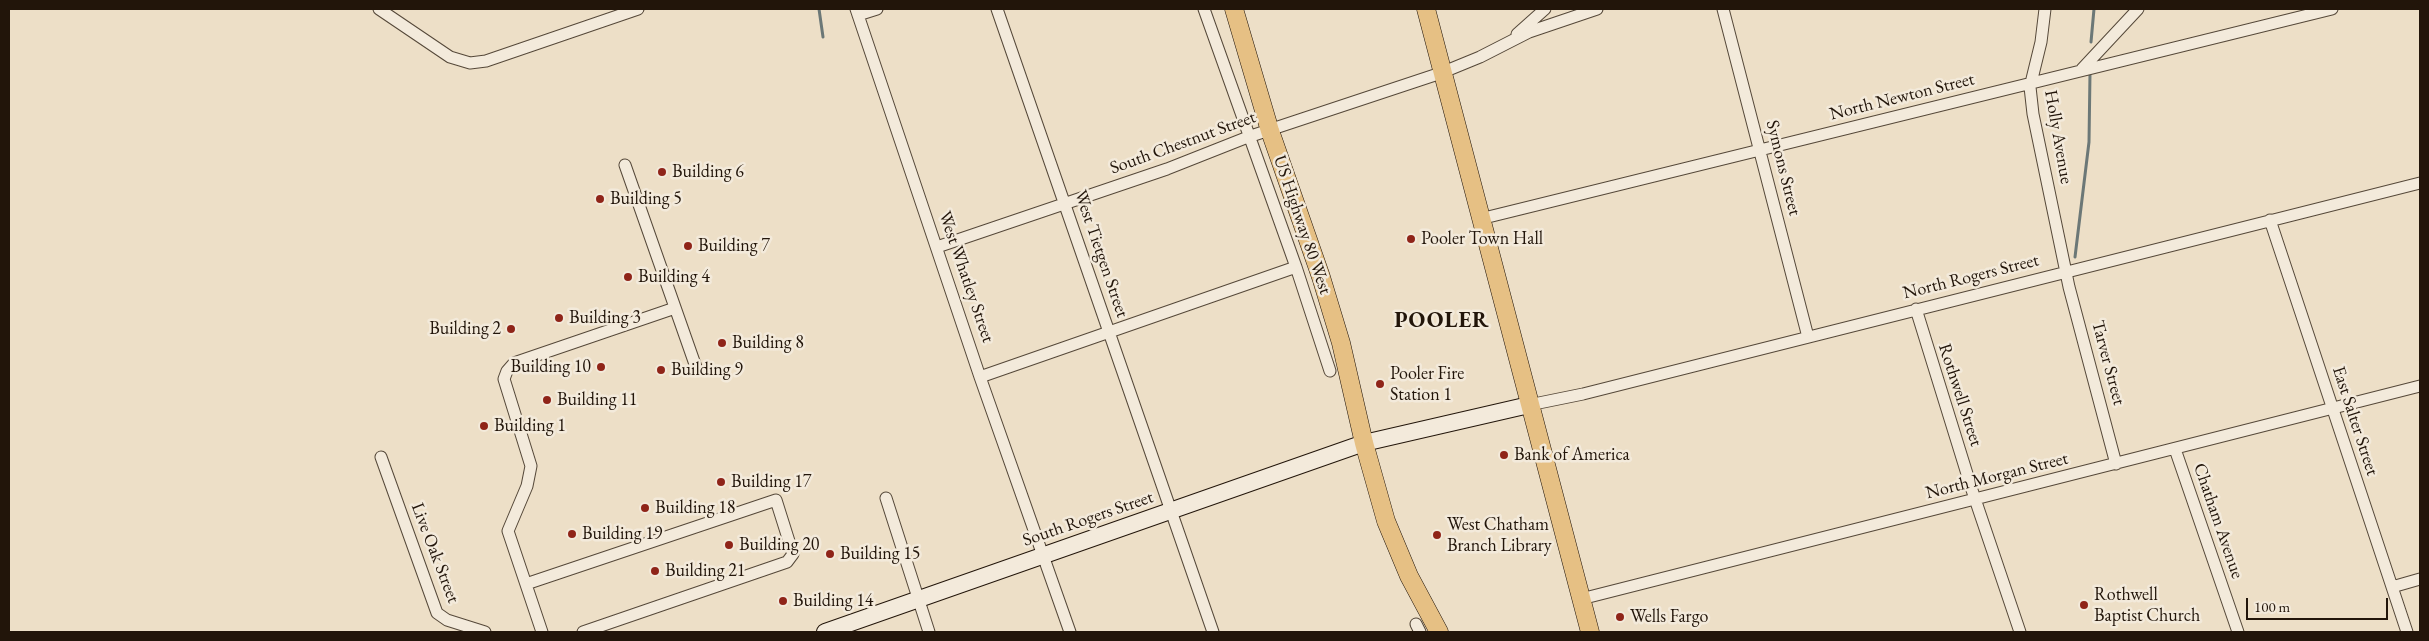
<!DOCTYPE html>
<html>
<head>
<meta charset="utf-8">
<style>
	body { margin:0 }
	#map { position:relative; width:2429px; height:641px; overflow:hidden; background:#eddfc7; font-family:"EB Garamond",serif }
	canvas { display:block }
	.frame { position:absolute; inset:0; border:10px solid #22150a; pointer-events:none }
	.scale { position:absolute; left:2246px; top:598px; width:142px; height:22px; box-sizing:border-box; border:2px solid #22150a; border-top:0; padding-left:6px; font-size:15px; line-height:18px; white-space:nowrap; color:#22150a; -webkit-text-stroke:4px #f3eadb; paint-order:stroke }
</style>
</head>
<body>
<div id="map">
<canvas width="2429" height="641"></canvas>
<div class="frame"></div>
<div class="scale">100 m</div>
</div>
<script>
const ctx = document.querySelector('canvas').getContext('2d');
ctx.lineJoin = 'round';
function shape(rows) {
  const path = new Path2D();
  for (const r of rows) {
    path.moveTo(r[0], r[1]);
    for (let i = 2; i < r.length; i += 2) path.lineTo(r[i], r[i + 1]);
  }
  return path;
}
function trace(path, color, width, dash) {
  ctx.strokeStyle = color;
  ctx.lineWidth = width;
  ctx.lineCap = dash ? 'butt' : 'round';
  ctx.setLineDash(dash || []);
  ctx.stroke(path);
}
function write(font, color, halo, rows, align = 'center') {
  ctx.font = font + ' "EB Garamond",serif';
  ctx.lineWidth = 5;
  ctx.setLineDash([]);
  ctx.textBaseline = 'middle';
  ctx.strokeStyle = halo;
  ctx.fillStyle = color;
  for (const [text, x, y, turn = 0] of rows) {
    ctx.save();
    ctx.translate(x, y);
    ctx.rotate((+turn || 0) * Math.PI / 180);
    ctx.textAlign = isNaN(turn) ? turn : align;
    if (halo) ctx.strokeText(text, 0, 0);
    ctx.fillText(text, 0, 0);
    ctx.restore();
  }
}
const stream = shape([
	[819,9,823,37],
	[2091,42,2094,9],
	[2075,257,2089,142,2090,73]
]);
const street = shape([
	[379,9,450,57,470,63,486,61,638,9],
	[856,9,980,377,1070,632],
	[997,9,1213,632],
	[1204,9,1296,267,1330,371],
	[1723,9,1808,337],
	[2045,9,2041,42,2030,87,2033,114,2069,287,2116,464],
	[858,15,877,9],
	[1517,34,1545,9],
	[2082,69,2138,9],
	[625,165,697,370],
	[1480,219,2332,9],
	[2270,220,2407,632],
	[937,247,1167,169,1248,137,1441,73,1480,57,1529,32,1597,9],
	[1916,309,1972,490,2020,632],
	[980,377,1296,267],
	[1529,405,1583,394,2420,183],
	[2175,449,2238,632],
	[381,457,437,613,447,620,485,632],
	[886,498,929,632],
	[526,584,776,500,793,554,787,562,583,632],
	[2392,587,2420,579],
	[1581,599,2420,386],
	[1416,624,1420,632],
	[542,632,508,531,527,486,531,466,504,379,507,371,514,363,675,308]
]);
const secondary = shape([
	[825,632,1364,443,1529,405]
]);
const primary = shape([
	[1234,9,1270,131,1321,277,1341,343,1364,443,1386,521,1409,576,1439,632],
	[1426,9,1590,632]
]);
const markers = [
	[662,172,5,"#8f2418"],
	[600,199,5,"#8f2418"],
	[1411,239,5,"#8f2418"],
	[688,246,5,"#8f2418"],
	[628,277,5,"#8f2418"],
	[559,318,5,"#8f2418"],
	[511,329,5,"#8f2418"],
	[722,343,5,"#8f2418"],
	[601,367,5,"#8f2418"],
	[661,370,5,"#8f2418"],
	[1380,384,5,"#8f2418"],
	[547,400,5,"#8f2418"],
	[484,426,5,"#8f2418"],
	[1504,455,5,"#8f2418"],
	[721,482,5,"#8f2418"],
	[645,508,5,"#8f2418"],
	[572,534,5,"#8f2418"],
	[1437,535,5,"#8f2418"],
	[729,545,5,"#8f2418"],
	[830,554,5,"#8f2418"],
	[655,571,5,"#8f2418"],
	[783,601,5,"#8f2418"],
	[2084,605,5,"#8f2418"],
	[1620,617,5,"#8f2418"]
];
const streetNames = [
	["North Newton Street",1902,97,-14],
	["Holly Avenue",2058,137,80],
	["South Chestnut Street",1183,143,-20],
	["Symons Street",1783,168,76],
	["US Highway 80 West",1302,225,71],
	["West Tietgen Street",1101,254,71],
	["West Whatley Street",966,277,71],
	["North Rogers Street",1971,277,-14],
	["Tarver Street",2108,363,75],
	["Rothwell Street",1960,395,72],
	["East Salter Street",2355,421,72],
	["North Morgan Street",1997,476,-14],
	["South Rogers Street",1088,519,-19],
	["Chatham Avenue",2218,521,71],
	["Live Oak Street",435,553,69]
];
const poiNames = [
	["Building 6",672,172],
	["Building 5",610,199],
	["Pooler Town Hall",1421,239],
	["Building 7",698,246],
	["Building 4",638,277],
	["Building 3",569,318],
	["Building 2",501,329,"right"],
	["Building 8",732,343],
	["Building 10",591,367,"right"],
	["Building 9",671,370],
	["Pooler Fire",1390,374],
	["Station 1",1390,395],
	["Building 11",557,400],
	["Building 1",494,426],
	["Bank of America",1514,455],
	["Building 17",731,482],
	["Building 18",655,508],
	["West Chatham",1447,525],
	["Branch Library",1447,546],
	["Building 19",582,534],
	["Building 20",739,545],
	["Building 15",840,554],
	["Building 21",665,571],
	["Rothwell",2094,595],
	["Baptist Church",2094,616],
	["Building 14",793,601],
	["Wells Fargo",1630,617]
];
const districtNames = [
	["POOLER",1442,321]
];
trace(stream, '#6c7877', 3);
trace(street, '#554839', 13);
trace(secondary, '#22150a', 18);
trace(primary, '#22150a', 19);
trace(street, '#f3eadb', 11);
trace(secondary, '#f3eadb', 16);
trace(primary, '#e6c084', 18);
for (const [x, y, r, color] of markers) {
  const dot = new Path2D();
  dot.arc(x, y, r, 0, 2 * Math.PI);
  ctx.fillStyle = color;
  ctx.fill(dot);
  trace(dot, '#f3eadb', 2);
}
write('18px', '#22150a', '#f3eadb', streetNames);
write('18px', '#22150a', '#f3eadb', poiNames, 'left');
ctx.letterSpacing = '1px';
write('bold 22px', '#22150a', '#f3eadb', districtNames);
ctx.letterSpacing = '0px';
</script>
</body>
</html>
